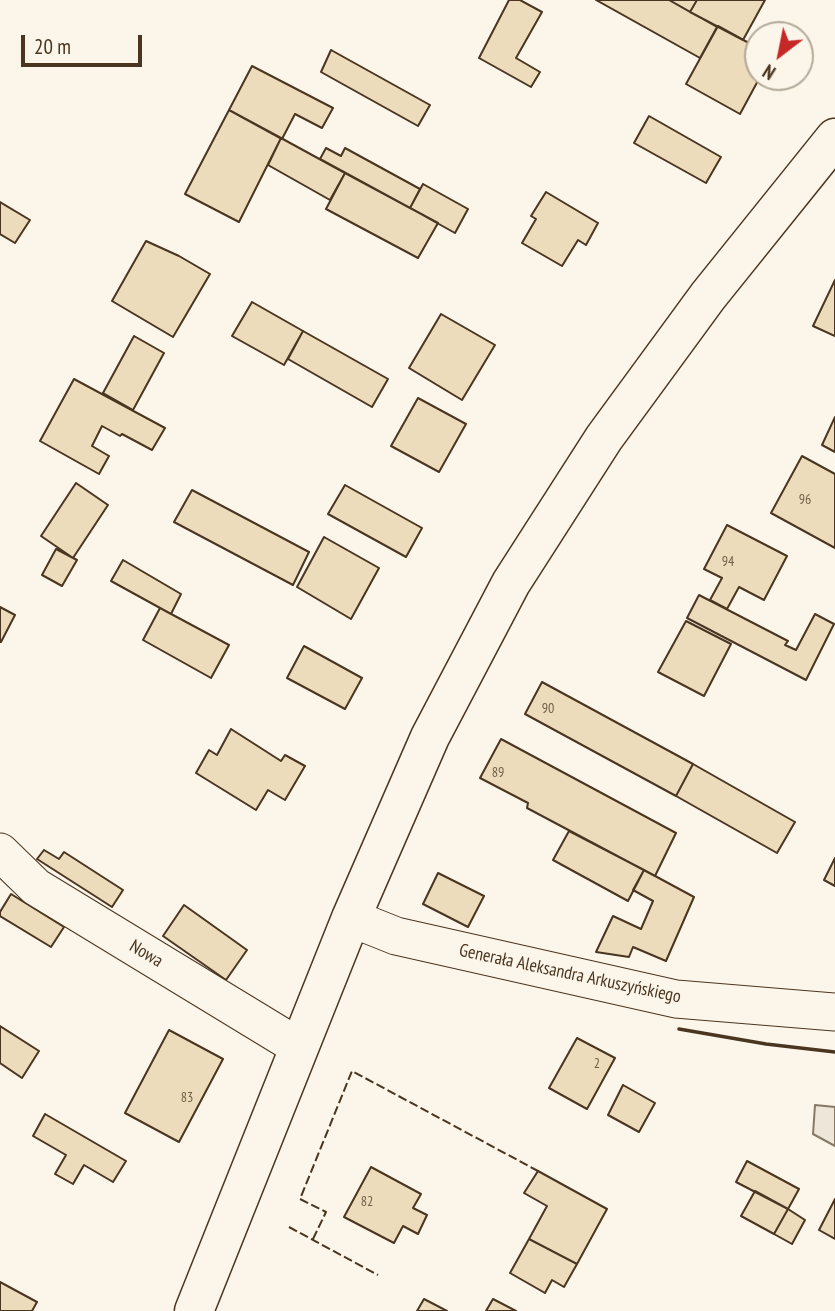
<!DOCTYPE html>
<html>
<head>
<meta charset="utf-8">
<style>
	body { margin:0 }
	#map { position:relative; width:835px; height:1311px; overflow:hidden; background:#fbf6e9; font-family:"PT Sans Narrow",sans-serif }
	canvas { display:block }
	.north { position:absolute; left:744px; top:21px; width:70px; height:70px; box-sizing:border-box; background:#fbf6e9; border:2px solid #b4a999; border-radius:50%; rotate:212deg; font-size:19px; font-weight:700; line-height:28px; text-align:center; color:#4a3520 }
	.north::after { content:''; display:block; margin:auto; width:24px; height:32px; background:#c62828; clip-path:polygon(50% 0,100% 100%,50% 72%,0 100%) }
	.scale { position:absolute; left:21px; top:35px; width:121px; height:32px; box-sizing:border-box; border:4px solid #4a3520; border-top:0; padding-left:9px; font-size:21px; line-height:24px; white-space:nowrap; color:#4a3520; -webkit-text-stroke:5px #fbf6e9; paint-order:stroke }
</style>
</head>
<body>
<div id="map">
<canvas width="835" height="1311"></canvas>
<div class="north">N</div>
<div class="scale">20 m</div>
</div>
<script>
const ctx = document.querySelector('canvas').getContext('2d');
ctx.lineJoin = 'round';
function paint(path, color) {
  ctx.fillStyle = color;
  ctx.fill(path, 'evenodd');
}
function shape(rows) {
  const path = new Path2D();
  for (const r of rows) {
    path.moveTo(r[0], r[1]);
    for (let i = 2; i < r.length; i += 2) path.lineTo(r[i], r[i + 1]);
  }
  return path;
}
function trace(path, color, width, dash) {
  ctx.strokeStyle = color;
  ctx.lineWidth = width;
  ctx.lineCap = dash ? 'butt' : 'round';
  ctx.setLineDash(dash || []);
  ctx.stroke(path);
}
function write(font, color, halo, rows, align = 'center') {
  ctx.font = font + ' "PT Sans Narrow",sans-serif';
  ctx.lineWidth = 5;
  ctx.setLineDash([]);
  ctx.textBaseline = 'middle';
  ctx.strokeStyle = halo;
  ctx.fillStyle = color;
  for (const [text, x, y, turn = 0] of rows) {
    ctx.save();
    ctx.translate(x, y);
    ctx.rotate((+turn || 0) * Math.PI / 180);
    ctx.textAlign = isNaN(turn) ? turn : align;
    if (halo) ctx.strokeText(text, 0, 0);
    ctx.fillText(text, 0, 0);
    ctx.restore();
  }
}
const green = shape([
	[815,1105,835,1107,835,1146,813,1134,815,1105]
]);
const building = shape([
	[509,0,520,0,542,12,516,58,540,72,531,87,479,58,509,0],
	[596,0,669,0,717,27,700,58,596,0],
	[669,0,697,0,690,12,669,0],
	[697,0,765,0,743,40,690,12,697,0],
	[718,26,758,48,758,77,760,77,740,114,686,84,718,26],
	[331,50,430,105,418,126,321,72,331,50],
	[252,66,333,108,322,128,295,114,282,139,229,110,252,66],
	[229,110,281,138,239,222,185,194,229,110],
	[649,116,721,157,706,183,634,143,649,116],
	[281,138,345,173,330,200,268,165,281,138],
	[326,148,341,156,345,148,420,189,410,208,320,159,326,148],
	[345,173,438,223,418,258,326,209,345,173],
	[423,184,468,209,455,233,410,208,423,184],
	[546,192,598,223,586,245,578,240,562,266,522,243,536,219,531,216,546,192],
	[0,202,30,220,15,243,0,234,0,202],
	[146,241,179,256,210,274,173,337,112,301,146,241],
	[835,280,835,336,813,326,835,280],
	[252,302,303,331,284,365,232,336,252,302],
	[441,314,495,345,462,400,409,368,441,314],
	[303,331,388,379,372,407,288,359,303,331],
	[134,336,164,353,133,410,103,393,134,336],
	[74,379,165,428,152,450,122,434,120,436,102,426,92,446,109,456,99,474,40,441,74,379],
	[418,398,466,424,439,472,391,446,418,398],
	[835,417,835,452,822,445,835,417],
	[802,456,835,474,835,548,771,513,802,456],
	[76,483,108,505,73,558,41,536,76,483],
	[345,485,422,528,406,557,328,514,345,485],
	[192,490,309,552,293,585,174,522,192,490],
	[727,525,787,556,764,600,739,587,727,609,710,600,722,578,704,569,727,525],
	[324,537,379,568,351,619,297,587,324,537],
	[56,549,77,560,62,586,42,575,56,549],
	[123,560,181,594,171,614,111,581,123,560],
	[699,595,788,641,785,645,796,650,815,614,834,624,806,680,687,618,699,595],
	[0,607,15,615,1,642,0,642,0,607],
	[160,608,229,645,211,678,143,640,160,608],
	[686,621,731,644,704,696,658,672,686,621],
	[304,646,362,678,345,709,287,678,304,646],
	[542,682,693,764,676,796,525,714,542,682],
	[231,729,281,761,285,755,305,766,285,800,268,790,256,810,196,773,209,750,217,755,231,729],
	[501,739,676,833,655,876,527,808,528,803,480,778,501,739],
	[693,764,795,822,777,853,676,796,693,764],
	[569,831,644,870,628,901,553,860,569,831],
	[44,850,59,859,64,852,123,890,112,907,37,859,44,850],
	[835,858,835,886,824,880,835,858],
	[644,870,694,897,666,961,633,947,629,957,596,952,613,916,641,929,653,901,633,890,644,870],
	[438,873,484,896,468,927,423,904,438,873],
	[11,894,64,927,51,947,0,916,0,912,11,894],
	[184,905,247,950,226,980,163,936,184,905],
	[0,1026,39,1051,22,1078,0,1063,0,1026],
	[169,1030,223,1059,179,1142,125,1113,169,1030],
	[577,1038,615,1058,587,1109,549,1088,577,1038],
	[623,1085,655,1103,639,1132,608,1115,623,1085],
	[45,1114,126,1161,113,1182,84,1165,73,1184,55,1174,66,1155,33,1136,45,1114],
	[747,1161,799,1189,788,1209,736,1182,747,1161],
	[371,1167,421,1194,413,1208,427,1215,418,1234,403,1226,394,1243,344,1217,371,1167],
	[538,1171,607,1209,577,1264,529,1239,547,1206,524,1193,538,1171],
	[755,1191,788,1209,774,1234,741,1216,755,1191],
	[835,1199,835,1239,819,1230,835,1199],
	[788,1209,805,1220,792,1244,774,1234,788,1209],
	[529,1239,577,1264,564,1287,552,1280,545,1293,510,1273,529,1239],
	[0,1282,37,1302,32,1311,0,1311,0,1282],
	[424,1299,447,1311,417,1311,424,1299],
	[493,1299,516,1311,486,1311,493,1299]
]);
const minor = shape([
	[0,852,36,887,299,1047],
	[351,918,396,936,676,999,835,1012]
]);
const secondary = shape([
	[194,1311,351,918,430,737,511,583,604,438,708,296,835,138]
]);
const fence = shape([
	[289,1227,378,1275],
	[313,1239,326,1212,300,1199,352,1071,538,1171]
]);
const wall = shape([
	[679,1029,766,1044,835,1052]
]);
const numberNames = [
	["96",805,500],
	["94",728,562],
	["90",548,709],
	["89",498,773],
	["2",597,1064],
	["83",187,1098],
	["82",367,1202]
];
const streetNames = [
	["Nowa",146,954,31],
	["Generała Aleksandra Arkuszyńskiego",570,974,12]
];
paint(green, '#ede6d9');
trace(green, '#887966', 2);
paint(building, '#ecdcbc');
trace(building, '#4a3520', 2);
trace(minor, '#4a3520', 39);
trace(secondary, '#4a3520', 41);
trace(minor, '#fbf6e9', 37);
trace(secondary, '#fbf6e9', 38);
trace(fence, '#4a3520', 2, [9, 3.5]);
trace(wall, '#4a3520', 3.5);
write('14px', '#725f47', null, numberNames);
write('18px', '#4a3520', '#fbf6e9', streetNames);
</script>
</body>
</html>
